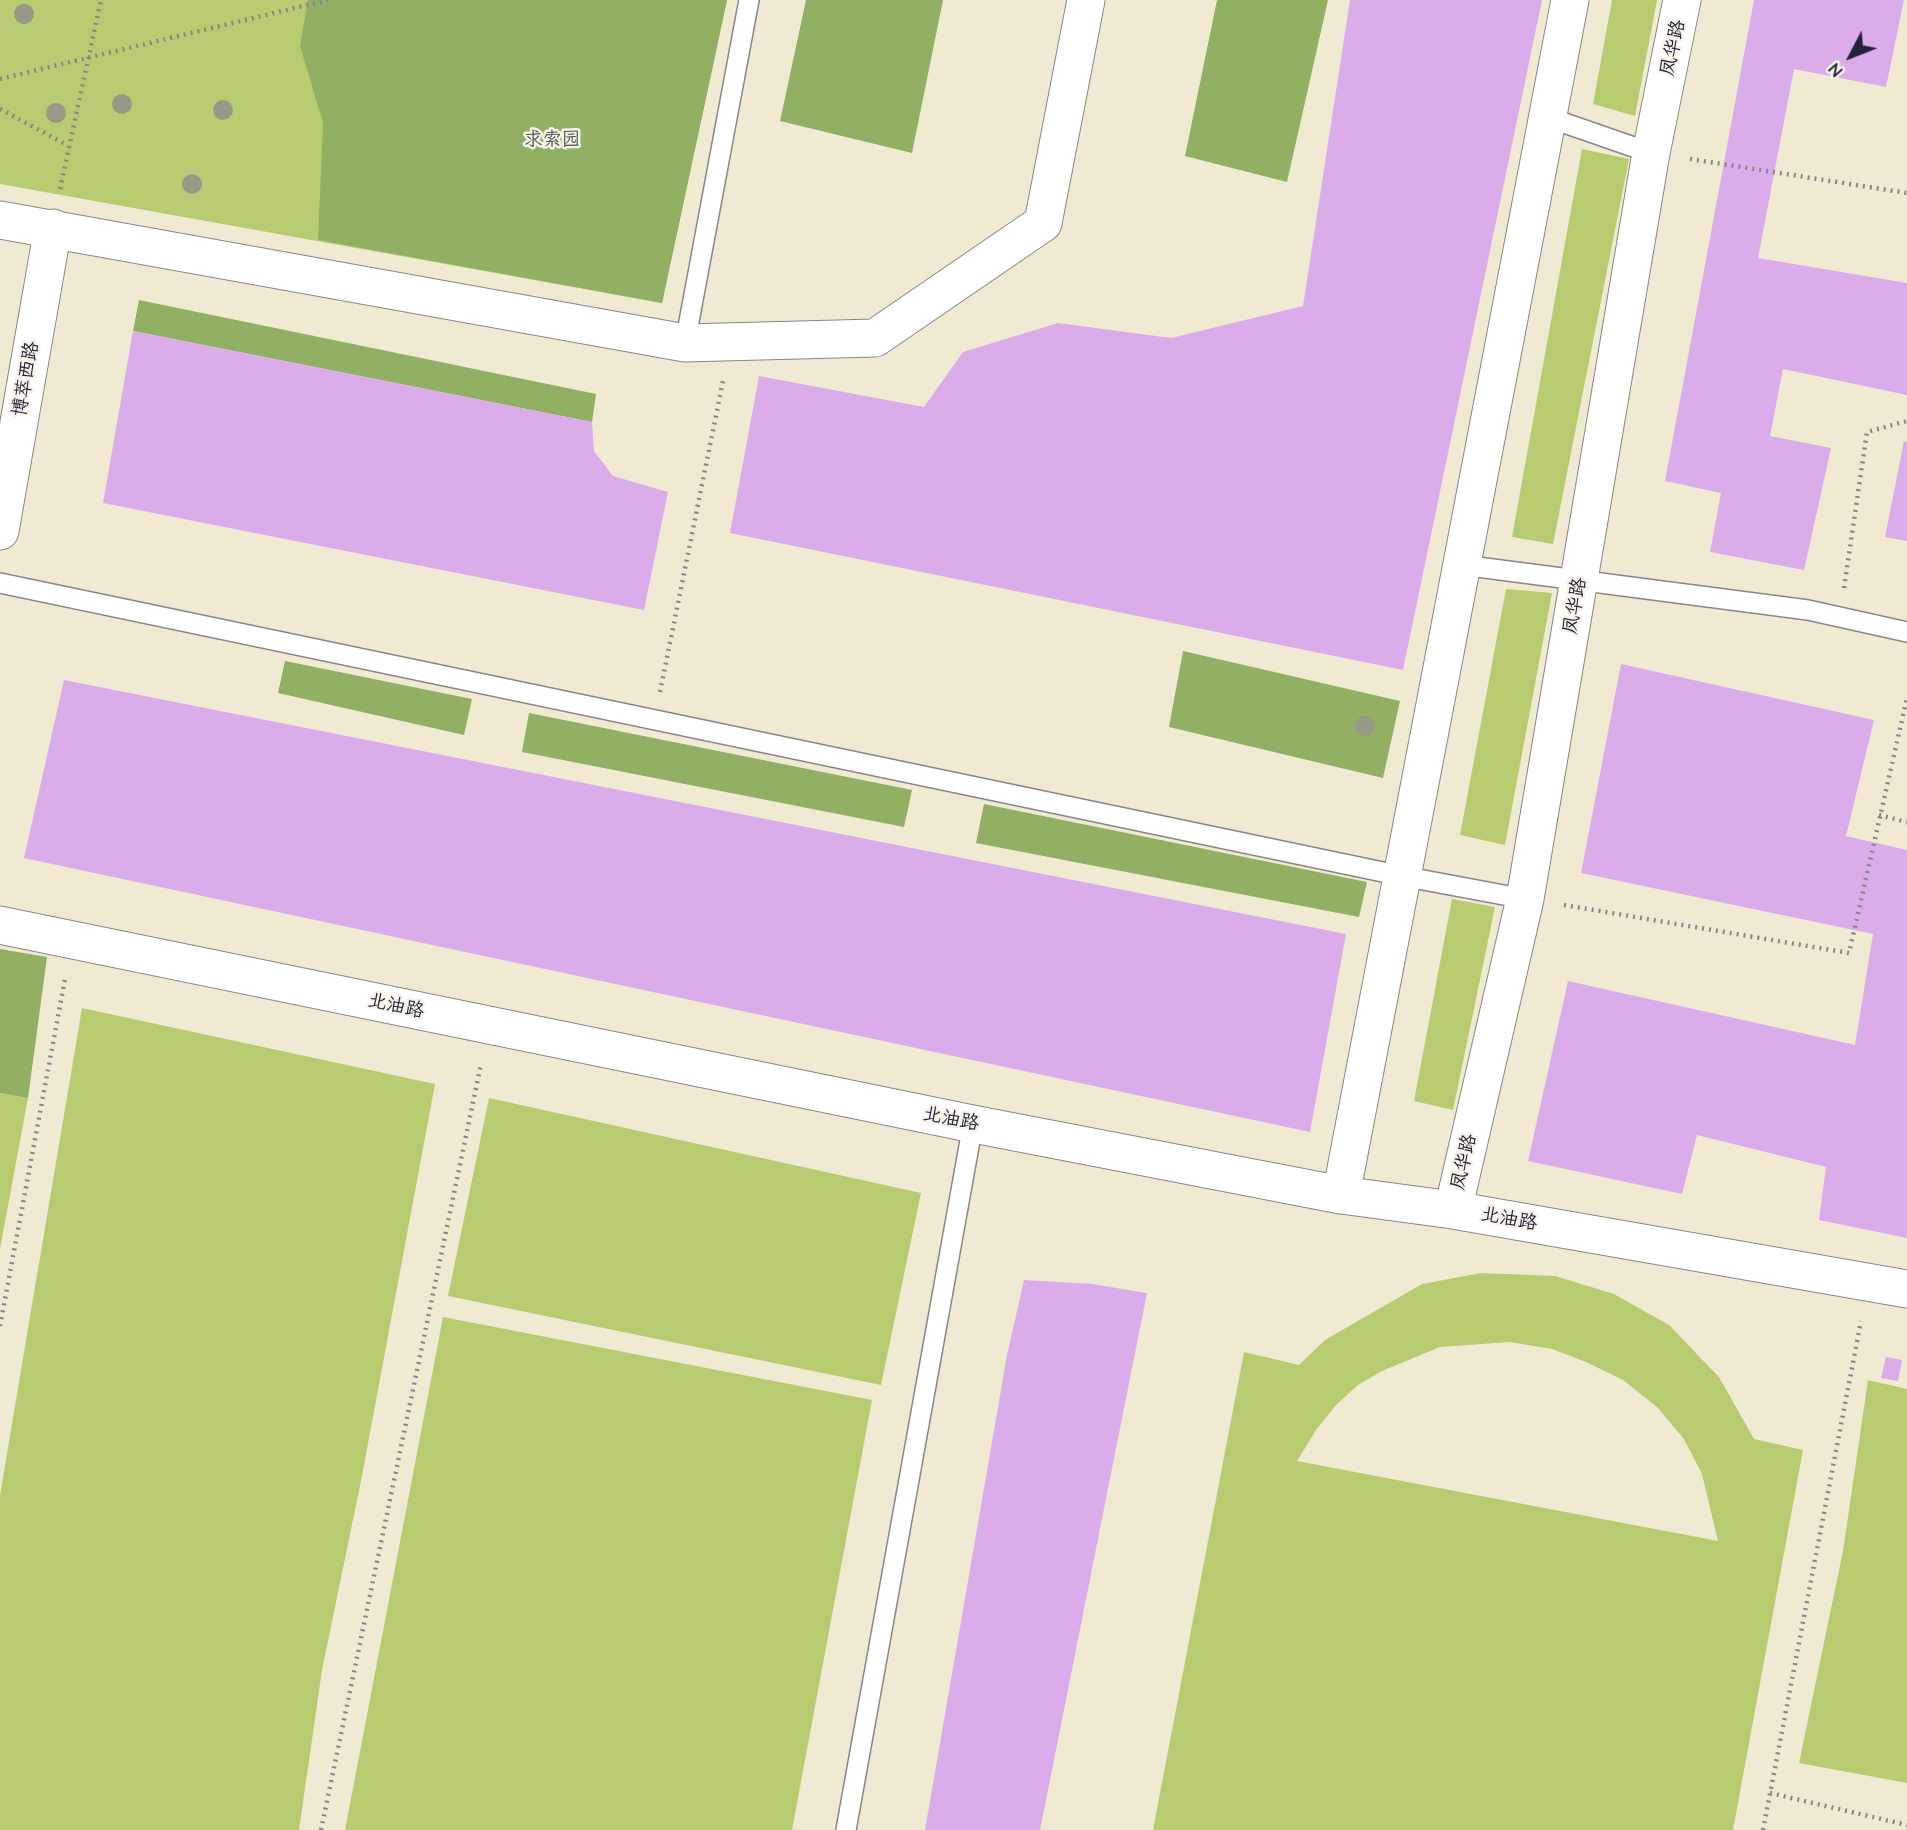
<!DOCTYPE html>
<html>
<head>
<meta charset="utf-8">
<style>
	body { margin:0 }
	#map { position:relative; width:1907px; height:1830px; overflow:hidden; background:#f1ead3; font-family:"Comic Neue",sans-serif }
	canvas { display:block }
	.north { position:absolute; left:1816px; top:21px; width:70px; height:70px; -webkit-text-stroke:5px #f7f3e8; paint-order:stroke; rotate:228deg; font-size:19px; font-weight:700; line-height:28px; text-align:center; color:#22223b }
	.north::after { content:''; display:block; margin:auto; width:24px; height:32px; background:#22223b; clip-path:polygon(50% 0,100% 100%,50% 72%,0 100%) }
</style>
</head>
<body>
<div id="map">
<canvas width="1907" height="1830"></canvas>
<div class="north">N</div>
</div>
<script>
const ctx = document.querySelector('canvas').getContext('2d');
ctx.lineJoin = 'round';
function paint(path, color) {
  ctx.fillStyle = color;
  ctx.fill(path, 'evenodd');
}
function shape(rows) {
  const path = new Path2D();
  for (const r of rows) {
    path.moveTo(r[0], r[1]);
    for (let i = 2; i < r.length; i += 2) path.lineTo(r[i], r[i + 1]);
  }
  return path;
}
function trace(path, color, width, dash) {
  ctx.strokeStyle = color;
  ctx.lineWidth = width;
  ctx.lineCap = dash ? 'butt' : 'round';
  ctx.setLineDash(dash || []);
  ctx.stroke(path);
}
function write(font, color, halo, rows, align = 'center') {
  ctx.font = font + ' "Comic Neue","LXGW WenKai TC",sans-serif';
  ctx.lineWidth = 5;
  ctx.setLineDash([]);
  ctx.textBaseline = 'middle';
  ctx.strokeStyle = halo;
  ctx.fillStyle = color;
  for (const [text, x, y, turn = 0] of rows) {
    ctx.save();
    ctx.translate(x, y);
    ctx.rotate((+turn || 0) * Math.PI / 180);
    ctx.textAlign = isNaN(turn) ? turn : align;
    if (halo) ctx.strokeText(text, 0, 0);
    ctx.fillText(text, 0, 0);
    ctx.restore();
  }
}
const green = shape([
	[0,0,727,0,662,303,0,184],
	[1612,0,1657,0,1635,116,1593,104],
	[1582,149,1629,159,1553,544,1512,537],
	[1506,589,1552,593,1505,845,1460,835],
	[1452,899,1495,907,1453,1110,1414,1101],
	[82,1008,435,1084,361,1481,322,1670,299,1830,0,1830,0,1495],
	[0,1093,28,1098,0,1249],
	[489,1098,921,1193,881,1385,448,1296],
	[1481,1273,1555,1276,1614,1294,1669,1325,1719,1377,1754,1439,1803,1450,1733,1830,1153,1830,1244,1352,1299,1365,1325,1340,1422,1284],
	[1510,1342,1552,1349,1586,1362,1623,1380,1657,1407,1684,1439,1702,1474,1718,1541,1297,1461,1316,1430,1336,1405,1358,1385,1382,1371,1440,1347],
	[443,1317,872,1400,792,1830,345,1830],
	[1868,1380,1907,1389,1907,1783,1799,1763,1843,1551]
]);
const forest = shape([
	[308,0,727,0,662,303,318,240,323,123,300,46],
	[806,0,943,0,912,153,780,121],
	[1217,0,1328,0,1287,182,1185,156],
	[139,300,596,394,592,422,133,331],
	[1183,651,1400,701,1383,778,1169,727],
	[285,661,472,699,464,735,278,693],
	[529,713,912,790,904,827,522,752],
	[984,804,1367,882,1359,917,976,843],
	[0,949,47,957,28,1098,0,1093]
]);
const building = shape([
	[1350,0,1542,0,1403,670,730,533,759,376,924,407,963,352,1058,323,1171,338,1303,306],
	[1754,0,1904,0,1886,87,1794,69,1758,258,1907,283,1907,395,1783,369,1770,436,1831,448,1804,570,1710,552,1721,493,1665,481],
	[133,331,592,422,594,451,613,476,668,492,644,610,103,503],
	[1904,441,1907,442,1907,541,1885,537],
	[1621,664,1874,720,1846,836,1907,850,1907,1238,1819,1220,1826,1167,1697,1135,1682,1194,1528,1161,1568,981,1855,1045,1873,934,1581,873],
	[64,680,1346,934,1310,1132,24,858],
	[1024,1280,1092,1284,1147,1293,1040,1830,925,1830,1007,1355],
	[1886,1357,1902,1360,1898,1381,1881,1378]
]);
const path = shape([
	[0,79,328,0],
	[0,109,67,145],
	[1690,159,1907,193],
	[60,189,101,0],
	[1844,588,1867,432,1907,421],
	[660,692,723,381],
	[1879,815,1907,822],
	[1564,905,1849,953,1907,698],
	[0,1326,65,979],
	[1770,1793,1907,1825],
	[321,1830,481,1064],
	[1763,1830,1861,1321]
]);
const service = shape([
	[1547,117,1651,153],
	[685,343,749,0],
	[1462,565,1808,610,1907,632],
	[0,583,1402,876,1525,899],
	[846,1830,973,1124]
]);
const minor = shape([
	[0,220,685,343,875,338,1043,223,1086,0],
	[0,531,53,228],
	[0,925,973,1124,1341,1195,1453,1210,1907,1289],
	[1341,1195,1570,0],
	[1453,1210,1525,899,1651,153,1682,0]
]);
const trees = [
	[24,14],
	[122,104],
	[223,110],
	[56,113],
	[192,184],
	[1365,726]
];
const streetNames = [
	["凤华路",1673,48,-78],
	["博萃西路",26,379,-80],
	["凤华路",1575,606,-80],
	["北油路",396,1006,12],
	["北油路",951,1119,11],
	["凤华路",1464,1162,-77],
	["北油路",1509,1219,10]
];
const parkNames = [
	["求索园",552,140]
];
paint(green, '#b7cc71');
paint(forest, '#91b063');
paint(building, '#daadea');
trace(service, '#8a8687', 22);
trace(minor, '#8a8687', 39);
trace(path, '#8a8687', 4.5, [2, 5]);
trace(service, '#fff', 19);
trace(minor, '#fff', 37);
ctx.fillStyle = '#989888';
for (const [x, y] of trees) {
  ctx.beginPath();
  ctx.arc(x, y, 10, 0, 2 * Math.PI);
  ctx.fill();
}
write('19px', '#22223b', '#f7f3e8', streetNames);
write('19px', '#4f554b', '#f7f3e8', parkNames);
</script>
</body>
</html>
